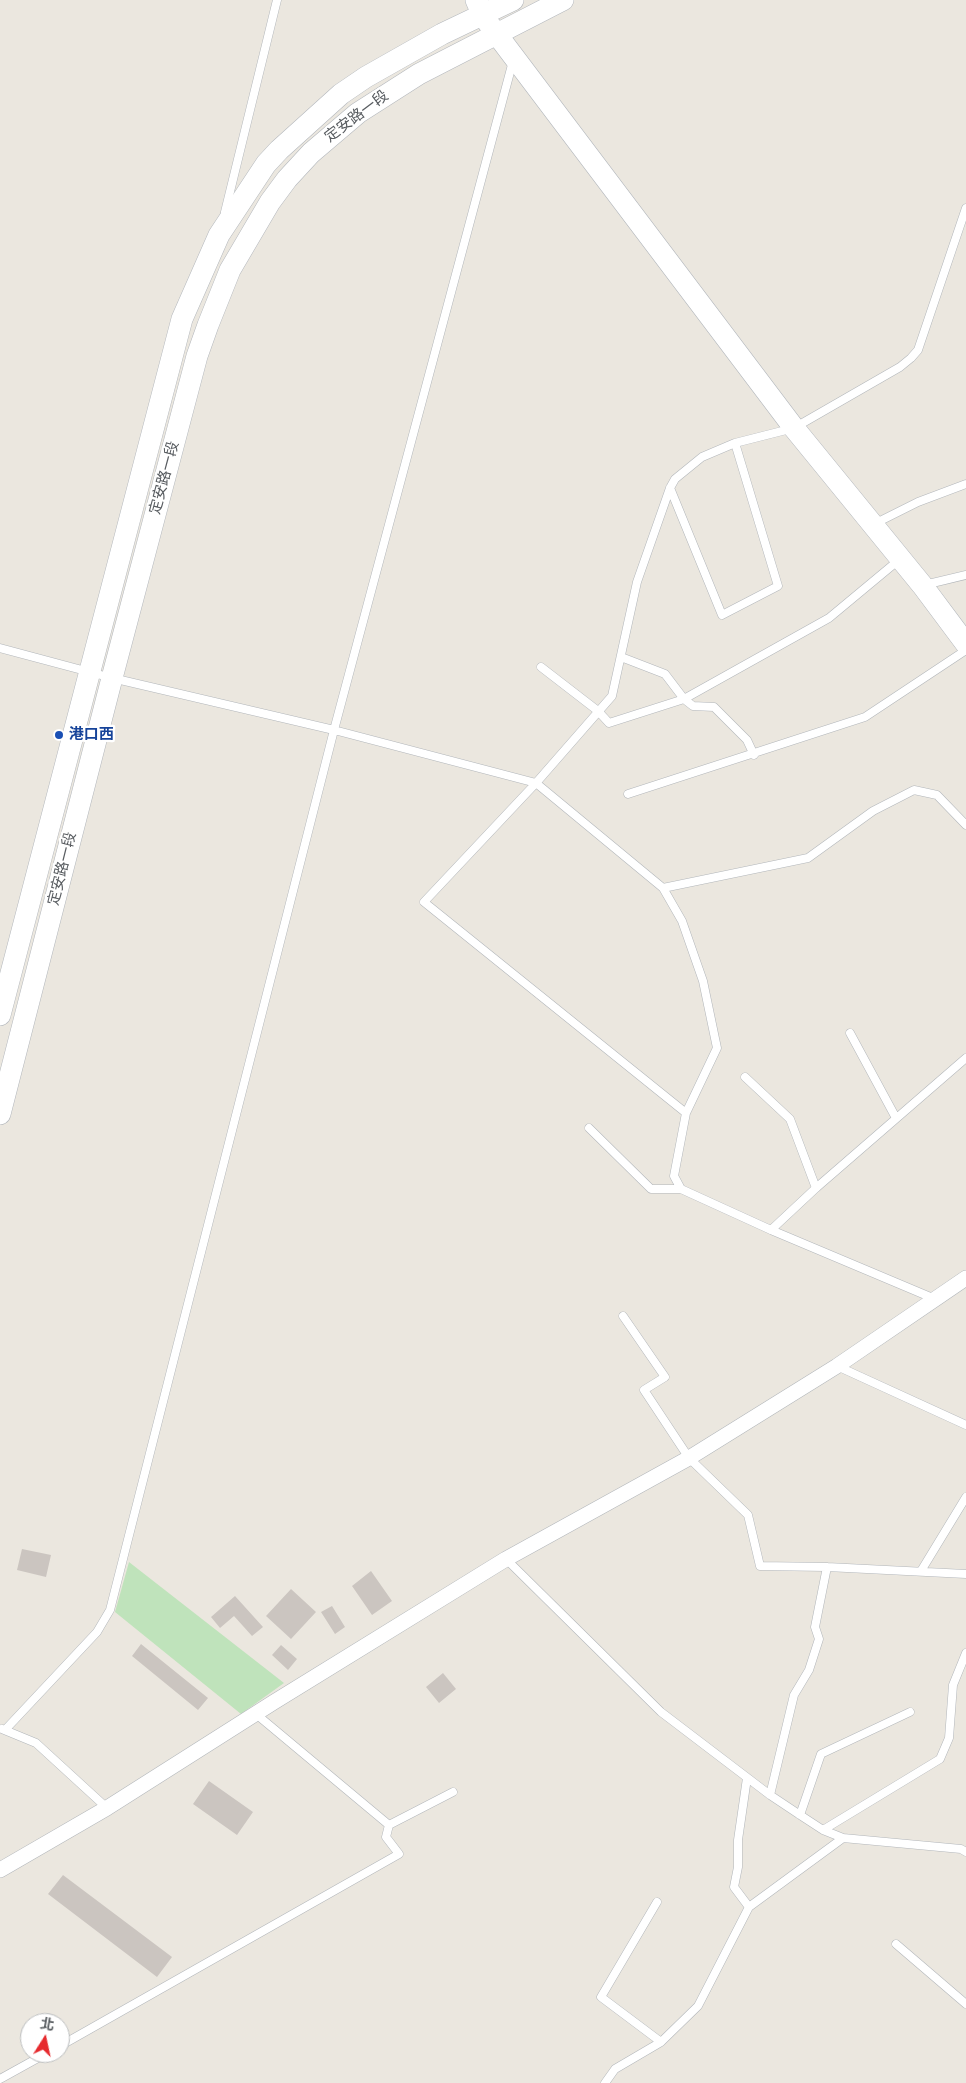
<!DOCTYPE html>
<html>
<head>
<meta charset="utf-8">
<style>
	body { margin:0 }
	#map { position:relative; width:966px; height:2083px; overflow:hidden; background:#ebe7df; font-family:Roboto,"Noto Sans TC",sans-serif }
	canvas { display:block }
	.north { position:absolute; left:20px; top:2013px; width:50px; height:50px; box-sizing:border-box; background:#fff; border:1px solid #bcbebf; border-radius:50%; rotate:10deg; font-size:14px; font-weight:700; line-height:20px; text-align:center; color:#585c60 }
	.north::after { content:''; display:block; margin:auto; width:18px; height:22px; background:#e62a2e; clip-path:polygon(50% 0,100% 100%,50% 72%,0 100%) }
</style>
</head>
<body>
<div id="map">
<canvas width="966" height="2083"></canvas>
<div class="north">北</div>
</div>
<script>
const ctx = document.querySelector('canvas').getContext('2d');
ctx.lineJoin = 'round';
function paint(path, color) {
  ctx.fillStyle = color;
  ctx.fill(path, 'evenodd');
}
function shape(rows) {
  const path = new Path2D();
  for (const r of rows) {
    path.moveTo(r[0], r[1]);
    for (let i = 2; i < r.length; i += 2) path.lineTo(r[i], r[i + 1]);
  }
  return path;
}
function trace(path, color, width, dash) {
  ctx.strokeStyle = color;
  ctx.lineWidth = width;
  ctx.lineCap = dash ? 'butt' : 'round';
  ctx.setLineDash(dash || []);
  ctx.stroke(path);
}
function write(font, color, halo, rows, align = 'center') {
  ctx.font = font + ' Roboto,"Noto Sans TC",sans-serif';
  ctx.lineWidth = 4.5;
  ctx.setLineDash([]);
  ctx.textBaseline = 'middle';
  ctx.strokeStyle = halo;
  ctx.fillStyle = color;
  for (const [text, x, y, turn = 0] of rows) {
    ctx.save();
    ctx.translate(x, y);
    ctx.rotate((+turn || 0) * Math.PI / 180);
    ctx.textAlign = isNaN(turn) ? turn : align;
    if (halo) ctx.strokeText(text, 0, 0);
    ctx.fillText(text, 0, 0);
    ctx.restore();
  }
}
const green = shape([
	[129,1562,284,1683,241,1714,115,1612]
]);
const building = shape([
	[22,1549,51,1555,46,1577,17,1570],
	[371,1571,392,1601,372,1615,352,1586],
	[291,1589,316,1612,291,1639,266,1616],
	[235,1596,263,1627,252,1636,234,1616,220,1628,211,1617],
	[332,1606,345,1627,335,1634,321,1612],
	[141,1644,208,1698,198,1710,132,1656],
	[281,1645,297,1659,288,1670,272,1655],
	[443,1673,456,1689,439,1703,426,1687],
	[209,1781,253,1812,237,1835,193,1804],
	[63,1875,172,1957,157,1977,48,1894]
]);
const lane = shape([
	[225,212,277,0],
	[670,488,722,615,778,586,735,443],
	[874,524,918,502,966,484],
	[924,585,966,575],
	[0,648,112,678,334,730,536,783,663,888,682,921,703,981,717,1048,686,1113,674,1176,681,1189,771,1230,935,1299],
	[621,657,665,674,684,699,693,706,714,707,747,740,754,755],
	[541,667,598,711,609,723,684,699,829,618,900,559],
	[628,794,865,717,966,650],
	[663,888,808,858,873,811,914,790,937,795,966,825],
	[850,1033,896,1118],
	[745,1077,790,1119,816,1188],
	[686,1113,424,902,536,783,612,696,637,582,670,488,675,479,702,457,735,443,794,428,900,367,911,358,918,350,966,208],
	[589,1128,651,1189,681,1189],
	[771,1230,816,1188,966,1058],
	[623,1316,665,1377,644,1390,689,1458,748,1515,760,1566,827,1567,966,1574],
	[837,1366,966,1425],
	[506,1559,661,1712,770,1795,800,1815,823,1830,843,1838,961,1849,966,1852],
	[921,1571,966,1497],
	[2,1729,36,1743,107,1808],
	[5,1730,97,1632,110,1610,334,730,513,61],
	[747,1778,738,1840,738,1867,734,1887,749,1907],
	[770,1795,794,1695,809,1670,819,1639,815,1627,827,1567],
	[800,1815,821,1754,910,1712],
	[389,1825,453,1792],
	[823,1830,940,1759,949,1738,953,1685,966,1653],
	[657,1902,601,1997,661,2042],
	[896,1944,966,2004],
	[60,2046,399,1854,386,1837,389,1825,256,1714],
	[0,2079,47,2053],
	[605,2083,615,2069,661,2042,698,2006,749,1907,843,1838]
]);
const street = shape([
	[0,1870,107,1808,274,1702,506,1559,689,1458,837,1366,966,1278]
]);
const secondary = shape([
	[476,0,483,16,794,428,922,585,966,644],
	[0,1015,182,319,219,235,266,164,279,150,341,94,366,77,442,34,513,0],
	[0,1114,112,678,197,356,208,325,230,270,270,202,287,179,311,153,358,113,419,74,563,0]
]);
const markers = [
	[59,735,5,"#1a4fb4"]
];
const streetNames = [
	["定安路一段",357,117,-37],
	["定安路一段",165,478,-75],
	["定安路一段",63,869,-76]
];
const transitNames = [
	["港口西",69,735]
];
paint(green, '#bfe3bb');
paint(building, '#cbc5c0');
trace(lane, '#b2b6ba', 9);
trace(street, '#b2b6ba', 16);
trace(secondary, '#b3b7bc', 22);
trace(lane, '#fff', 8);
trace(street, '#fff', 15);
trace(secondary, '#fff', 21);
for (const [x, y, r, color] of markers) {
  const dot = new Path2D();
  dot.arc(x, y, r, 0, 2 * Math.PI);
  ctx.fillStyle = color;
  ctx.fill(dot);
  trace(dot, '#fff', 2);
}
write('15px', '#585c60', '#fff', streetNames);
write('bold 15px', '#164399', '#fff', transitNames, 'left');
</script>
</body>
</html>
